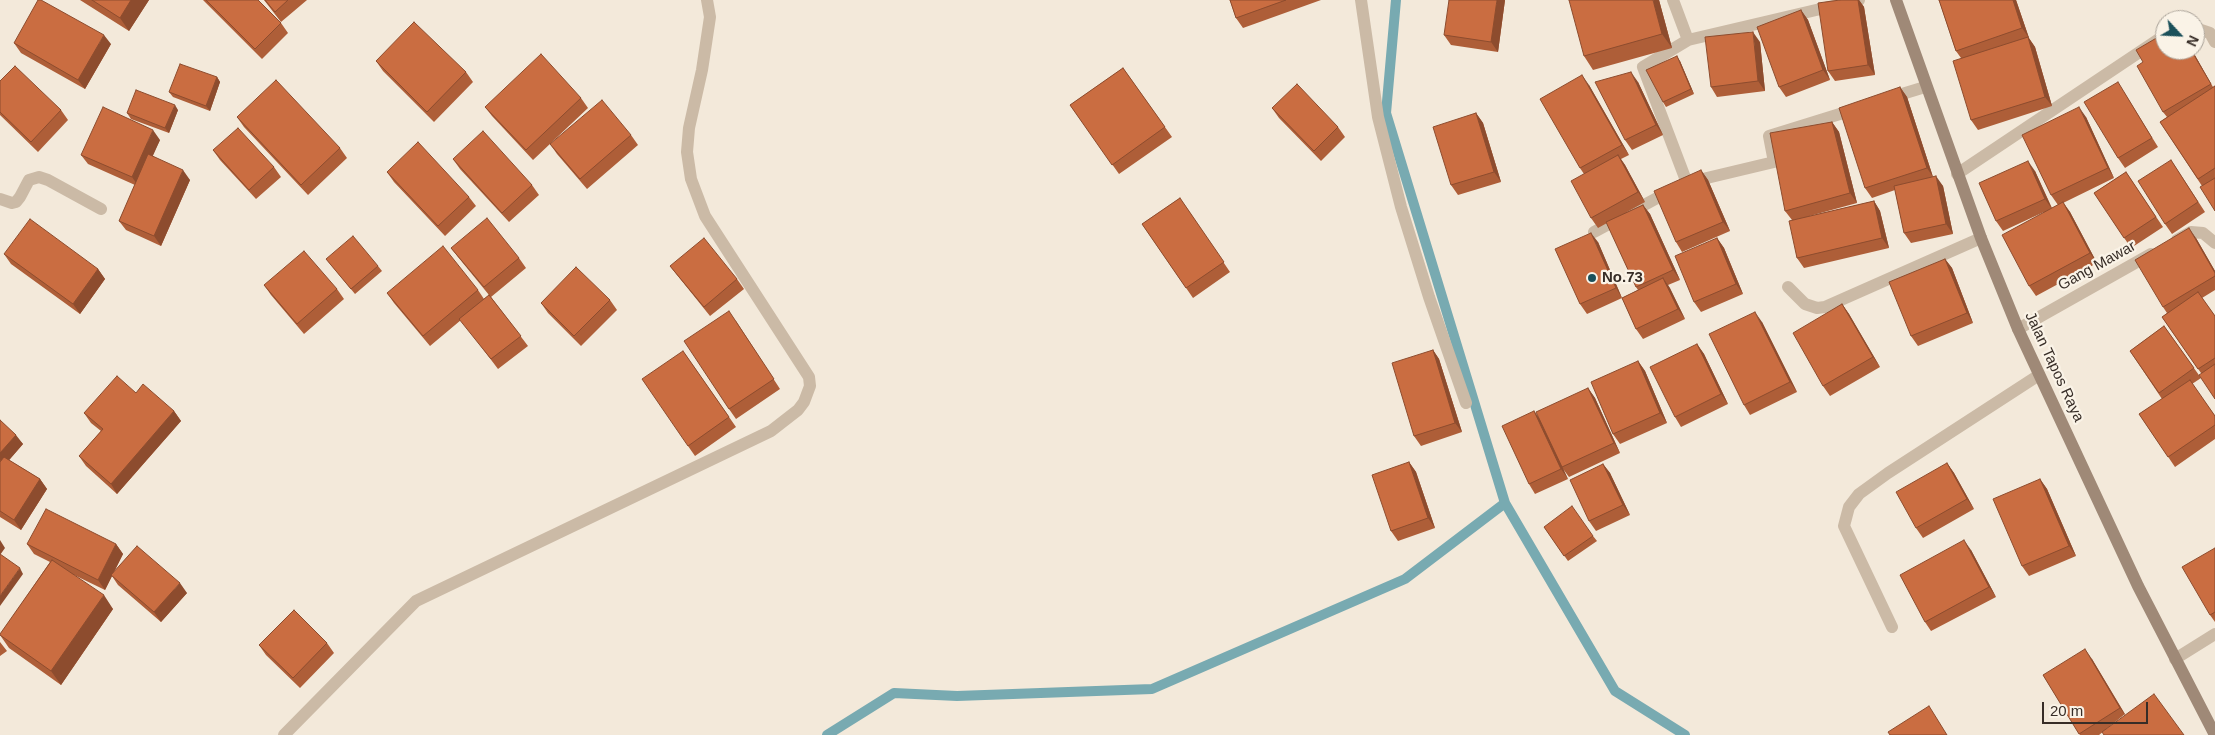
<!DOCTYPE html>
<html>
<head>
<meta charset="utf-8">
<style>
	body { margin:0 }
	#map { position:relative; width:2215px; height:735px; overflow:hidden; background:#f3e9da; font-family:Arial,sans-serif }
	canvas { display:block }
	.north { position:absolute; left:2155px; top:10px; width:50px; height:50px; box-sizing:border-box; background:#faf3e7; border:1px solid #aca49a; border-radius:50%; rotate:115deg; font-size:14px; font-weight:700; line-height:20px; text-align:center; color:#372d27 }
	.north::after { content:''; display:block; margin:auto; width:18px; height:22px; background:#1b505a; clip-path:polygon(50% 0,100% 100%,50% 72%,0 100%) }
	.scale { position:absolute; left:2042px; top:702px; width:106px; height:22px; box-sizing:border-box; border:2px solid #372d27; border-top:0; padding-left:6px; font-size:15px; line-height:18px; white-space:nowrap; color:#372d27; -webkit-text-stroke:4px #faf3e7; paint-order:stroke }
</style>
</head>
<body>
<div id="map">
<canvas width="2215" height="735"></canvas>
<div class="north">N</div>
<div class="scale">20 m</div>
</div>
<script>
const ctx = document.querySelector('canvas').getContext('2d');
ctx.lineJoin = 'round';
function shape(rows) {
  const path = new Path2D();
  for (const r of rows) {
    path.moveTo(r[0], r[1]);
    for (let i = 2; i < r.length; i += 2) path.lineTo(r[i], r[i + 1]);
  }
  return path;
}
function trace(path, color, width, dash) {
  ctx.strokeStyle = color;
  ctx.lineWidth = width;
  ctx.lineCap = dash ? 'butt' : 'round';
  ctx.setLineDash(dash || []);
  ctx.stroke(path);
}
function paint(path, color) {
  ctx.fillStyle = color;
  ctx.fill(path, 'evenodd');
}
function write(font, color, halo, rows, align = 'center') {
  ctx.font = font + ' Arial,sans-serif';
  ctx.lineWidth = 4.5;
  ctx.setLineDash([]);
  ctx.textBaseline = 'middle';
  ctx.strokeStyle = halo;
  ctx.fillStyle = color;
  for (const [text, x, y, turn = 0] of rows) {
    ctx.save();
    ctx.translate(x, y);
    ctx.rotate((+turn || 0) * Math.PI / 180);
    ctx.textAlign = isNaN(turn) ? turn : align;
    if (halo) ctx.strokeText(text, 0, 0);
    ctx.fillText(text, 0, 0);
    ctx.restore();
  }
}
const stream = shape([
	[1396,0,1386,113,1505,503,1615,691,1685,735],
	[827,735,894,693,957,696,1152,689,1405,579,1505,503]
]);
const service = shape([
	[2195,28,2210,33,2215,42],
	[1957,174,2165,35],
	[1892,627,1844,526,1849,507,1859,494,1888,473,2039,375]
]);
const minor = shape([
	[1361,0,1378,117,1401,207,1429,297,1466,403],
	[1673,0,1688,40,1859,0],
	[1889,98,1925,87],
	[1690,182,1774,162,1769,136,1856,109],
	[1687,183,1643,67,1688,40],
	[0,199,12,203,16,202,20,197,29,180,39,177,48,180,101,209],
	[1594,232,1672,190],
	[2177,240,2191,232,2203,233,2215,243],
	[1788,287,1805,304,1817,308,1825,307,1981,238],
	[2018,329,2151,254],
	[2175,659,2215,634],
	[284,735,416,601,771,431,798,410,804,402,810,386,809,377,705,216,691,179,687,152,689,128,702,70,710,17,707,0]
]);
const secondary = shape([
	[1896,0,1981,238,2018,329,2138,586,2215,735]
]);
const wall = shape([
	[80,0,149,0,129,31],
	[203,0,258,0,281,23,288,33,262,59],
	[264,0,307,0,281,22],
	[1230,0,1321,0,1243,28,1236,18],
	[1505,0,1498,52,1451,45,1444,35],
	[1659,0,1672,48,1593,70,1584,56],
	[1840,0,1859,0,1864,7,1875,75,1835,81,1828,71],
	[1939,0,2016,0,2029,38,2035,47,2052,106,1978,130,1971,120,1961,58,1956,51],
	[1801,10,1808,20,1830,80,1786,97,1779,87],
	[1760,42,1765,91,1717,97,1711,87],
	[14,43,111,44,85,89,21,53],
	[2165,50,2192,50,2213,87,2215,86,2215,211,2202,186,2160,122,2167,117,2163,112],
	[376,61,466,72,473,82,434,122,383,71],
	[1680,61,1694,94,1666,107,1663,102],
	[1123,68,1172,137,1119,174,1070,105],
	[217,77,220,82,210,111,173,97,169,92],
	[0,81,61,110,68,120,38,152,0,115],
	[1638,82,1663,135,1632,150,1625,140],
	[1589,85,1629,155,1621,159,1625,165,1645,202,1625,213,1643,205,1650,214,1680,280,1668,285,1685,319,1643,339,1636,329,1622,298,1587,314,1580,304,1598,242,1622,298,1638,290,1636,287,1607,223,1598,228,1591,218,1584,174,1580,168],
	[1900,87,1907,97,1933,177,1943,186,1953,234,1911,243,1904,233,1895,190,1872,198,1865,188],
	[2124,92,2158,147,2125,168,2118,158],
	[581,98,588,108,533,160,492,116,485,107],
	[1272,108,1338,127,1345,137,1321,161,1279,118],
	[178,110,169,133,131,119,127,113],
	[1476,113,1483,123,1501,182,1458,195,1451,185],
	[237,117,340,148,347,158,308,195,244,127],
	[2086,117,2114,178,2063,203,2070,212,2097,263,2036,296,2029,286,2044,212,2003,231,1996,221,2035,171,2052,208,2058,205,2051,195],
	[1832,122,1839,132,1857,203,1806,217,1874,201,1880,211,1889,248,1804,268,1797,258,1792,220,1785,211],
	[631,135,638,145,587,189,557,154,550,144],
	[160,140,152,156,190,180,161,246,126,230,119,221,135,185,88,164,81,155],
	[213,150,274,167,281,177,256,199,220,160],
	[453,159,532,185,539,195,509,222,460,169],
	[2171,160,2205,212,2172,234,2165,224],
	[1701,170,1708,180,1730,231,1682,252,1676,242],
	[387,172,469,197,476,206,445,236,394,182],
	[2126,172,2163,227,2131,248,2094,193],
	[1180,198,1230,272,1193,298,1142,224],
	[1717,238,1724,248,1743,294,1701,312,1694,302],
	[2196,238,2215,271,2215,290,2202,298,2215,316,2215,399,2201,373,2162,317,2167,313,2163,307],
	[451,248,519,258,526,268,491,297,528,346,498,369,461,320,430,346,394,303,387,293,478,290,484,299,489,295,458,257],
	[4,254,98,269,105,279,80,314,11,264],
	[326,259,378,266,382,271,355,294],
	[1945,259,1952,268,1973,323,1918,346,1911,336],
	[670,266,737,279,744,289,710,316,677,275],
	[264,285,337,289,344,299,304,334,271,295],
	[610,300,617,310,581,346,548,313,541,303],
	[1842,304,1849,314,1880,367,1830,396,1823,386],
	[736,321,780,389,736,419,729,409],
	[1762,322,1797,392,1750,415,1744,405],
	[2164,326,2201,378,2192,384,2215,416,2215,439,2175,467,2139,414,2162,399,2130,351],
	[1697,344,1704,354,1728,404,1681,427,1675,417],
	[1433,350,1439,359,1462,432,1421,446,1414,436],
	[683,351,736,427,695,456,688,446],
	[1638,361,1645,371,1667,423,1620,444,1613,434],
	[1588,388,1595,398,1620,453,1569,477,1563,469,1568,479,1535,494,1529,484,1534,411,1539,418],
	[136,393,174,411,181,421,117,494,86,466,79,456,101,431,91,423,84,413],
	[0,420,23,444,9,460,40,479,47,489,21,530,0,517],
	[1409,462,1416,472,1435,528,1398,541,1391,531],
	[1947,463,1954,473,1974,509,1923,538,1916,528],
	[1603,464,1610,473,1630,515,1596,531,1589,521],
	[2040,479,2047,489,2076,556,2029,576,2022,566],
	[1544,527,1593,536,1597,541,1568,561],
	[27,544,116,544,123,554,114,572,187,593,161,622,118,585,112,576,105,590,72,574,113,609,61,685,9,648,0,635,50,562,34,554],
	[2215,548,2215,622,2210,615],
	[1971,550,1996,597,1931,631,1925,622],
	[0,642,7,651,0,656],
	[327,643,334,653,300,688,266,655,259,645],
	[2092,659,2125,714,2099,735,2080,735,2043,675]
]);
const shadedWall = shape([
	[131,0,149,0,129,31,120,18],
	[1497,0,1505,0,1498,52,1491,42],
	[1653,0,1659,0,1672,48,1662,34],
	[1858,0,1859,0,1864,7,1875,75,1868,65],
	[2013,0,2016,0,2029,38,2022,28],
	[1801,10,1808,20,1830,80,1823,70],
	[1753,32,1760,42,1765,91,1758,81],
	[104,35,111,44,85,89,78,80],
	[2028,37,2035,47,2052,106,2045,97],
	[2191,50,2192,50,2215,91,2211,84],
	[1677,56,1680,61,1694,94,1691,89],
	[1631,72,1638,82,1663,135,1656,125],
	[1582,75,1589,85,1629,155,1622,145],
	[217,77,220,82,210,111,206,106],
	[1900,87,1907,97,1933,177,1927,168],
	[175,105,178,110,169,133,165,128],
	[2079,107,2086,117,2114,178,2108,168],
	[1476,113,1483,123,1501,182,1494,172],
	[1832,122,1839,132,1857,203,1850,193],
	[153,130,160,140,139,187,132,177],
	[1618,155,1625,165,1645,202,1638,192],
	[2028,161,2035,171,2052,209,2045,199],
	[183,170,190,180,161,246,154,236],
	[1701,170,1708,180,1730,231,1723,222],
	[1936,176,1943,186,1953,234,1946,224],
	[1874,201,1880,211,1889,248,1882,238],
	[2063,202,2070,212,2097,263,2090,253],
	[1643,205,1650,214,1680,280,1673,270],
	[2189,228,2196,238,2215,271,2215,273],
	[1591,233,1598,242,1622,298,1616,288],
	[1717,238,1724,248,1743,294,1736,284],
	[1945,259,1952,268,1973,323,1967,313],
	[98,269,105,279,80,314,73,304],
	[1663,278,1670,288,1685,319,1678,309],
	[1842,304,1849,314,1880,367,1873,357],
	[1755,312,1762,322,1797,392,1790,382],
	[1697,344,1704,354,1728,404,1721,394],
	[1433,350,1439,359,1462,432,1455,423],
	[1638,361,1645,371,1667,423,1660,413],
	[1588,388,1595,398,1620,453,1614,443],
	[174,411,181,421,117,494,111,484],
	[1534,411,1541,421,1568,479,1561,469],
	[16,435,23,444,4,466,0,460,0,453],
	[1409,462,1416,472,1435,528,1428,518],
	[1947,463,1954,473,1974,509,1967,499],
	[1603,464,1610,473,1630,515,1623,505],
	[40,479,47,489,21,530,14,520],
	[2040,479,2047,489,2076,556,2069,546],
	[0,540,5,548,0,555],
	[1964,540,1971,550,1996,597,1989,587],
	[116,544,123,554,105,590,98,580],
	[20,568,23,574,0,606,0,596],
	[180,583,187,593,161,622,154,612],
	[104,595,113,609,61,685,51,671],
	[2085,649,2092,659,2127,718,2120,708]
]);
const building = shape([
	[38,0,41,0,104,35,78,80,14,43,38,0],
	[92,0,131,0,120,18,92,0],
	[206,0,258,0,281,23,255,49,206,0],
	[265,0,288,0,275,12,265,0],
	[1230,0,1286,0,1236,18,1230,0],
	[1449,0,1497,0,1491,42,1444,35,1449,0],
	[1569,0,1653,0,1662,34,1584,56,1569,0],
	[1840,0,1858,0,1868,65,1828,71,1818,3,1840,0],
	[1939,0,2013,0,2022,28,1956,51,1939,0],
	[1801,10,1823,70,1779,87,1757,27,1801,10],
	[414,22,466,72,427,112,376,61,414,22],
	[1753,32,1758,81,1711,87,1705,37,1753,32],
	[2165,33,2165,50,2191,50,2211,84,2163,112,2137,66,2143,62,2136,50,2165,33],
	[2028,37,2045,97,1971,120,1953,61,2028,37],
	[541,54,581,98,526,150,485,107,541,54],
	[1677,56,1691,89,1663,102,1646,70,1677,56],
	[180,64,217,77,206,106,169,92,180,64],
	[15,66,61,110,31,142,0,112,0,81,15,66],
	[1123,68,1165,127,1112,165,1070,105,1123,68],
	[1631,72,1656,125,1625,140,1595,82,1631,72],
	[1582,75,1622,145,1580,168,1540,99,1582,75],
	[276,80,340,148,301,185,237,117,276,80],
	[2118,82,2152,138,2118,158,2084,102,2118,82],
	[1297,84,1338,127,1314,151,1272,108,1297,84],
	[2215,86,2215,168,2198,179,2160,122,2215,86],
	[1900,87,1927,168,1865,188,1839,108,1900,87],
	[136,90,175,105,165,128,127,113,136,90],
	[602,100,631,135,580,179,550,144,602,100],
	[103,107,153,130,132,177,81,155,103,107],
	[2079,107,2108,168,2051,195,2022,135,2079,107],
	[1476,113,1494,172,1451,185,1433,127,1476,113],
	[1832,122,1850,193,1785,211,1770,133,1832,122],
	[238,128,274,167,249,190,213,150,238,128],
	[483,131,532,185,502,213,453,159,483,131],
	[418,142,469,197,438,226,387,172,418,142],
	[148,154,183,170,154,236,119,221,148,154],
	[1618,155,1638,192,1591,218,1571,181,1618,155],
	[2171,160,2198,202,2165,224,2138,181,2171,160],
	[2028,161,2045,199,1996,221,1979,183,2028,161],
	[1701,170,1723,222,1676,242,1654,191,1701,170],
	[2126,172,2156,217,2124,238,2094,193,2126,172],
	[1936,176,1946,224,1904,233,1894,186,1936,176],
	[2215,178,2215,211,2200,187,2215,178],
	[1180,198,1224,262,1186,288,1142,224,1180,198],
	[1874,201,1882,238,1797,258,1789,221,1874,201],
	[2063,202,2090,253,2029,286,2002,235,2063,202],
	[1643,205,1673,270,1636,287,1606,222,1643,205],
	[487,218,519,258,484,287,451,248,487,218],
	[30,219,98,269,73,304,4,254,30,219],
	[2189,228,2215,273,2215,276,2163,307,2135,260,2189,228],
	[1591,233,1616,288,1580,304,1555,249,1591,233],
	[353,236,378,266,351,289,326,259,353,236],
	[704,238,737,279,704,307,670,266,704,238],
	[1717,238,1736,284,1694,302,1675,256,1717,238],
	[443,246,478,290,423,336,387,293,443,246],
	[304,251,337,289,297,324,264,285,304,251],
	[1945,259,1967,313,1911,336,1889,282,1945,259],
	[576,267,610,300,574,336,541,303,576,267],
	[1663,278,1678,309,1636,329,1622,298,1663,278],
	[2198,292,2215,316,2215,358,2198,369,2162,317,2198,292],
	[489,295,521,336,491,359,459,319,489,295],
	[1842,304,1873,357,1823,386,1793,333,1842,304],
	[729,311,774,379,729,409,684,341,729,311],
	[1755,312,1790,382,1744,405,1709,334,1755,312],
	[2164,326,2194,368,2159,393,2130,351,2164,326],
	[1697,344,1721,394,1675,417,1650,367,1697,344],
	[1433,350,1455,423,1414,436,1392,363,1433,350],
	[683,351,729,417,688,446,642,379,683,351],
	[1638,361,1660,413,1613,434,1591,382,1638,361],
	[2215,364,2215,399,2199,375,2215,364],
	[117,376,136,393,143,384,174,411,111,484,79,456,103,429,84,413,117,376],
	[2190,380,2215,416,2215,425,2168,457,2139,414,2190,380],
	[1588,388,1614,443,1562,467,1536,412,1588,388],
	[1534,411,1561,469,1529,484,1502,426,1534,411],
	[0,420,16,435,0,453,0,420],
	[4,457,40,479,14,520,0,511,0,462,4,457],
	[1409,462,1428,518,1391,531,1372,475,1409,462],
	[1947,463,1967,499,1916,528,1896,492,1947,463],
	[1603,464,1623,505,1589,521,1570,480,1603,464],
	[2040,479,2069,546,2022,566,1993,499,2040,479],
	[1572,506,1593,536,1564,556,1544,527,1572,506],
	[46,509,116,544,98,580,27,544,46,509],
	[1964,540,1989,587,1925,622,1900,575,1964,540],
	[137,546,180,583,154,612,111,575,137,546],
	[2215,548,2215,612,2210,615,2182,567,2215,548],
	[0,554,20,568,0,596,0,554],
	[52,560,104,595,51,671,0,635,0,634,52,560],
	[294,610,327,643,293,678,259,645,294,610],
	[2085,649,2120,708,2079,734,2043,675,2085,649],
	[2154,694,2184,735,2104,735,2102,732,2154,694],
	[1929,706,1947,735,1890,735,1888,732,1929,706]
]);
const markers = [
	[1592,278,5,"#1b505a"]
];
const streetNames = [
	["Gang Mawar",2097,266,-29],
	["Jalan Tapos Raya",2054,367,65]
];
const poiNames = [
	["No.73",1602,278]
];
trace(stream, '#78aab1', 10);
trace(service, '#cbbaa6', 12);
trace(minor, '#cbbaa6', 12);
trace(secondary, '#9f8977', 12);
paint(wall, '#ae5e38');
paint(shadedWall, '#8d4c2e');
paint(building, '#ca6d41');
trace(building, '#8d4c2e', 1);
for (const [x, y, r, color] of markers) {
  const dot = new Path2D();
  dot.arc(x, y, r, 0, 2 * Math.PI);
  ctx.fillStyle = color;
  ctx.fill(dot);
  trace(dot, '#faf3e7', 2);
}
write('15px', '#372d27', '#faf3e7', streetNames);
write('bold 15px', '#372d27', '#faf3e7', poiNames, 'left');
</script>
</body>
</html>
